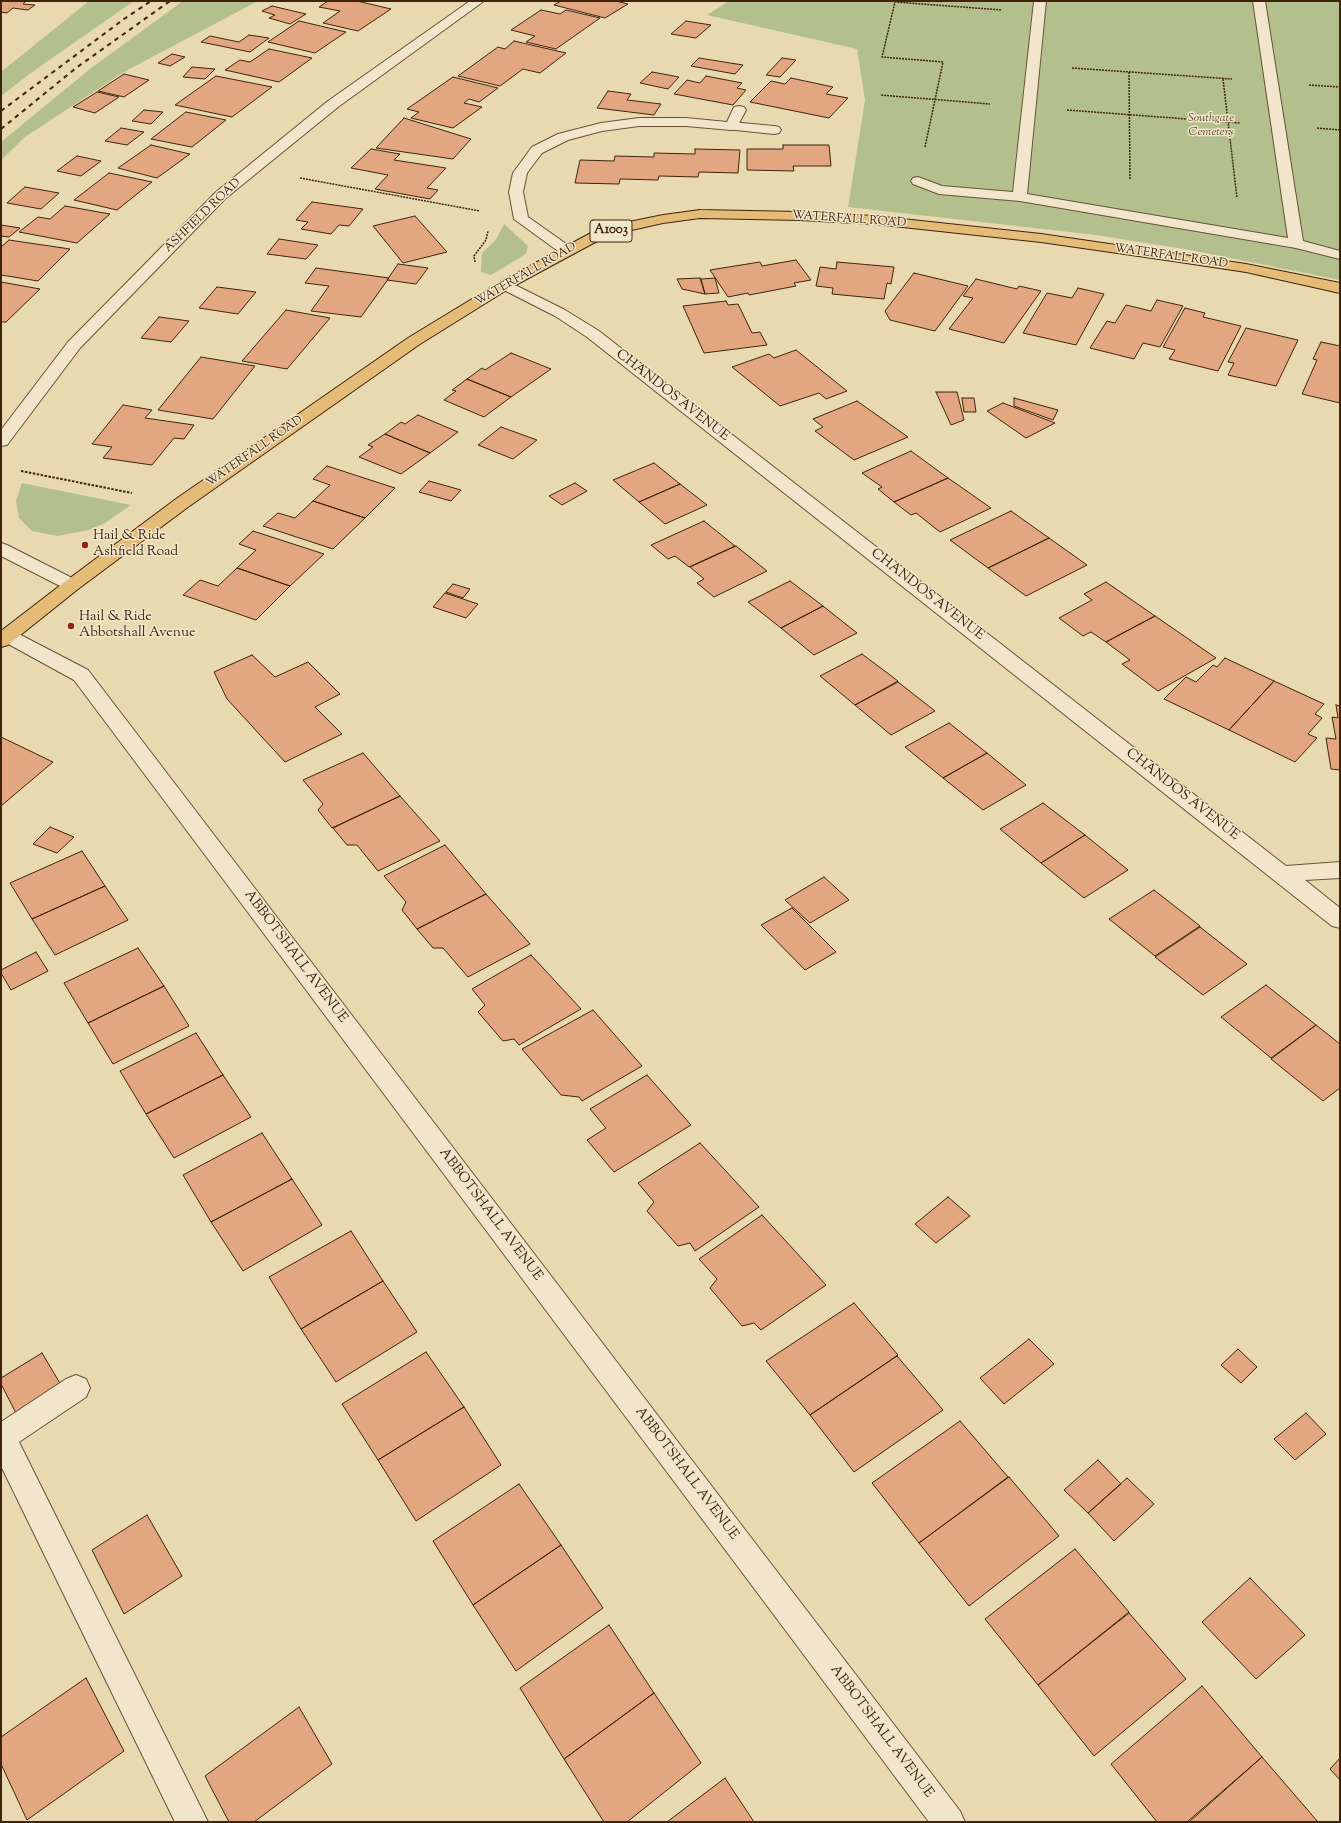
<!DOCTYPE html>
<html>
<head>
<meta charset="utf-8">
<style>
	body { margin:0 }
	#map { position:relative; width:1341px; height:1823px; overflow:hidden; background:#e9d9b0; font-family:"Sorts Mill Goudy",serif }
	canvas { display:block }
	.frame { position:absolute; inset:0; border:2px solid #3f240b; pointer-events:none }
</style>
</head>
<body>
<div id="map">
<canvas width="1341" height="1823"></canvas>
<div class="frame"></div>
</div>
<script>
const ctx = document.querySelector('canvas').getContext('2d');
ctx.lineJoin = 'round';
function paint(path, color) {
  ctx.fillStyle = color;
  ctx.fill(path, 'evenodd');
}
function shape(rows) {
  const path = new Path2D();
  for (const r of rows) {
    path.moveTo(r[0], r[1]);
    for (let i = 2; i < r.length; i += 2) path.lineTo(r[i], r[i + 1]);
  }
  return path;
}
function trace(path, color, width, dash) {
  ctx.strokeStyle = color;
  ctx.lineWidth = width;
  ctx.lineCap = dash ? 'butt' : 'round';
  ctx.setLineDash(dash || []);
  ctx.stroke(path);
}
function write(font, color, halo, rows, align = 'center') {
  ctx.font = font + ' "Sorts Mill Goudy",serif';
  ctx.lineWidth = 3;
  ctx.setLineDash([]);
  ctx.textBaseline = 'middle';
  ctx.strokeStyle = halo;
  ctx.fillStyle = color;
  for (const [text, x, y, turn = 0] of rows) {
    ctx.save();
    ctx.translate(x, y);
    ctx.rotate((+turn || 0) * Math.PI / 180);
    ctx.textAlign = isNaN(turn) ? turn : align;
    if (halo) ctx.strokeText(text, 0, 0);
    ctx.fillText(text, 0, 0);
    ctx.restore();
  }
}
const green = shape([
	[89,1,134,1,35,70,1,96,1,72],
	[183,1,258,1,124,72,25,137,1,160,1,142,90,69],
	[729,1,1340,1,1340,280,1190,250,1096,235,848,207,865,100,857,49,707,15],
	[504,224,528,246,526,254,491,275,481,272,482,253,495,241],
	[22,483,131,505,105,523,89,530,57,536,32,531,19,518,16,501]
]);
const building = shape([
	[1,1,26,1,23,4,35,5,28,10,13,8,7,13,1,12,1,1],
	[328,1,357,1,391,9,358,31,323,23,340,11,319,7,328,1],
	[561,1,616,1,628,4,605,18,554,5,561,1],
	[272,6,306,14,290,24,269,18,275,15,262,11,272,6],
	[541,10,560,14,566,10,600,18,556,49,526,42,535,36,511,30,541,10],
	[299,21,346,32,315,53,268,42,299,21],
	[686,21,711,25,696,38,671,34,686,21],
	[249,35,269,38,250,52,201,42,210,36,239,42,249,35],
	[514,41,566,53,540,73,523,69,500,86,458,76,498,47,505,49,514,41],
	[269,49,312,58,279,82,225,70,240,60,250,62,269,49],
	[172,54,185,57,170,66,158,63,172,54],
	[699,58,743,65,735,74,691,66,699,58],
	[782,58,796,60,780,77,766,75,782,58],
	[192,67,215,69,205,79,183,77,192,67],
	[652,72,679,77,668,89,640,83,652,72],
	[124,74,149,80,124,97,98,91,124,74],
	[216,76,272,87,232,117,175,105,216,76],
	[706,76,742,83,737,88,746,90,733,105,674,94,687,80,700,83,706,76],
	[453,77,498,88,479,102,469,99,464,103,482,107,453,128,411,118,419,112,407,109,453,77],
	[791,78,833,87,826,94,848,98,829,118,750,102,771,81,785,84,791,78],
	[608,91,631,94,627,100,661,104,654,115,597,108,608,91],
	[97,92,119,97,95,113,73,107,97,92],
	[144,110,163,112,151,124,132,121,144,110],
	[186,112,226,120,192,147,151,139,186,112],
	[404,118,471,139,453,159,376,148,404,118],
	[121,128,144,132,127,145,105,141,121,128],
	[151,145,190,154,157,178,118,168,151,145],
	[783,145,829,145,831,166,793,166,794,171,747,170,747,149,783,149,783,145],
	[371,149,400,154,394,160,446,168,427,188,438,190,430,199,375,189,388,175,351,168,371,149],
	[695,149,740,150,738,173,699,172,698,177,659,176,658,180,620,179,619,184,575,183,580,160,614,161,615,156,654,157,654,153,695,154,695,149],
	[77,156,101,161,81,176,57,171,77,156],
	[109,173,152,182,117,210,74,200,109,173],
	[25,187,59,193,41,209,7,203,25,187],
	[312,202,363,209,349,226,339,225,331,234,301,229,308,222,296,220,312,202],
	[65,206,110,214,77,243,19,232,38,217,50,219,65,206],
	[415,216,447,252,403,263,373,226,415,216],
	[1,225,20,228,9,237,1,236,1,225],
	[279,239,318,245,306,259,267,254,279,239],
	[9,240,70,249,38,281,1,275,1,247,9,240],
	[796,260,811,280,794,283,796,286,749,295,748,293,728,297,710,270,760,262,762,266,796,260],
	[837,262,894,267,891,284,887,283,884,299,832,294,833,288,816,286,820,267,836,269,837,262],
	[398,264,428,268,416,284,387,280,398,264],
	[316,268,389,278,361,317,311,311,329,286,305,283,316,268],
	[914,273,968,286,935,331,890,320,885,311,914,273],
	[700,278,705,294,682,289,677,279,700,278],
	[715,278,719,293,705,294,701,279,715,278],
	[976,279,1017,289,1019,286,1041,291,1004,343,949,329,973,298,963,296,976,279],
	[1,282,40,289,6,322,1,322,1,282],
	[217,287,256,292,238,314,199,308,217,287],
	[1078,288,1104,294,1076,345,1023,333,1047,293,1072,298,1078,288],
	[1157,300,1183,306,1160,347,1143,343,1134,359,1090,348,1107,321,1115,323,1126,305,1151,311,1157,300],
	[726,301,728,305,738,304,752,333,760,332,767,345,704,353,683,306,726,301],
	[1185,308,1205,313,1203,317,1241,326,1218,371,1169,359,1175,350,1163,347,1185,308],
	[286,310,330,318,287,369,242,361,286,310],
	[159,317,189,321,171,342,141,338,159,317],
	[1246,328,1298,340,1276,386,1228,375,1234,363,1228,362,1246,328],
	[1321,342,1340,346,1340,403,1302,394,1317,360,1313,359,1321,342],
	[796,350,847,391,826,399,819,393,780,406,732,367,769,354,774,358,796,350],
	[511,353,551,369,511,397,467,379,482,368,485,370,511,353],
	[201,357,255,366,213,419,158,410,201,357],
	[467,379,511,397,484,417,444,400,456,391,452,390,467,379],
	[936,392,957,392,964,420,951,425,936,392],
	[962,398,974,398,976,412,964,412,962,398],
	[1014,398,1058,410,1053,420,1014,406,1014,398],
	[857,401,908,437,854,460,815,431,823,427,813,419,857,401],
	[1003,403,1055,423,1026,438,987,411,1003,403],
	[123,405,152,410,145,418,194,425,184,439,174,438,152,465,103,458,112,447,92,444,123,405],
	[418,415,458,432,430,453,385,434,401,422,405,424,418,415],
	[501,427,537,440,513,459,478,445,501,427],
	[385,434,430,453,401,474,359,457,373,447,368,445,385,434],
	[911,451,948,478,894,502,878,489,882,487,862,473,911,451],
	[654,463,680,484,639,502,613,480,654,463],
	[327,466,395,488,365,518,313,501,330,485,313,479,327,466],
	[948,478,991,508,940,532,916,513,911,515,894,502,948,478],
	[429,481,461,490,451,501,419,492,429,481],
	[575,483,587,491,562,505,549,496,575,483],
	[680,484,707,505,665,524,639,502,680,484],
	[313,501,365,518,333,549,263,526,278,513,295,518,313,501],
	[1011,511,1049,538,988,568,950,540,1011,511],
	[704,521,735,546,689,567,675,556,668,559,651,545,704,521],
	[253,531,324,554,290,586,237,568,256,550,239,544,253,531],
	[1049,538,1087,565,1026,596,988,568,1049,538],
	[736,546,767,571,714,597,697,583,704,579,690,567,736,546],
	[237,568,290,586,256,620,183,595,200,580,218,586,237,568],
	[790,581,823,606,781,628,748,602,790,581],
	[1106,582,1155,616,1106,642,1091,632,1083,636,1059,618,1092,600,1084,594,1106,582],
	[453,584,470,589,463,598,446,592,453,584],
	[445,593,478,604,466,618,433,607,445,593],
	[823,606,857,633,814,655,781,628,823,606],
	[1155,616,1216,658,1158,691,1122,664,1130,660,1106,642,1155,616],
	[862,654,898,681,855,705,820,676,862,654],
	[252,655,275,677,308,662,340,694,315,707,342,734,285,762,227,699,214,672,252,655],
	[1225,658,1274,681,1229,730,1164,699,1186,677,1196,682,1213,665,1217,667,1225,658],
	[1274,681,1324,704,1315,714,1322,718,1308,734,1317,738,1295,762,1229,730,1274,681],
	[898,682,935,711,891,735,855,705,898,682],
	[1336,705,1340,706,1340,770,1331,769,1326,738,1336,739,1332,717,1338,718,1336,705],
	[949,723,987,753,943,778,905,747,949,723],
	[1,737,53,762,1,806,1,737],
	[363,753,400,796,332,828,318,810,323,804,303,780,363,753],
	[987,753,1026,785,983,810,943,778,987,753],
	[400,796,440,841,378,871,357,845,347,845,333,828,400,796],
	[1043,803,1085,835,1041,863,1000,829,1043,803],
	[50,827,74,837,57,853,33,844,50,827],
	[1085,835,1128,870,1084,898,1041,863,1085,835],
	[445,845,486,894,417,929,402,910,406,902,384,876,445,845],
	[82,851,105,886,32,919,10,883,82,851],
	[824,877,849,900,810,923,785,900,824,877],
	[105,886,128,920,55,955,32,919,105,886],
	[1154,890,1200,926,1155,956,1109,919,1154,890],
	[486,894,530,944,468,977,443,948,433,948,417,929,486,894],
	[792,908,836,952,805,970,761,925,792,908],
	[1200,927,1247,964,1203,995,1155,957,1200,927],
	[138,948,164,986,88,1023,64,983,138,948],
	[36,952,48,971,11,990,1,973,1,970,36,952],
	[531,955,581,1009,519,1045,514,1039,503,1041,478,1012,485,1005,472,989,531,955],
	[1266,985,1316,1025,1271,1058,1221,1017,1266,985],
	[164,986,189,1026,113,1064,88,1023,164,986],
	[593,1010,642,1066,582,1101,579,1097,561,1095,522,1049,593,1010],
	[1316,1025,1340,1044,1340,1088,1323,1101,1271,1059,1316,1025],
	[196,1033,223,1075,146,1114,120,1071,196,1033],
	[223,1075,251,1117,174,1158,146,1114,223,1075],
	[647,1075,691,1125,614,1172,587,1140,606,1128,590,1109,647,1075],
	[262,1133,292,1179,211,1222,183,1175,262,1133],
	[700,1143,759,1207,695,1251,690,1243,678,1246,647,1211,654,1202,638,1183,700,1143],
	[292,1179,322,1225,243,1271,211,1222,292,1179],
	[948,1197,970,1216,936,1243,915,1224,948,1197],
	[762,1215,826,1285,761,1330,754,1323,742,1326,710,1288,717,1279,699,1259,762,1215],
	[351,1231,383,1281,301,1329,269,1277,351,1231],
	[383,1281,417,1332,336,1382,301,1329,383,1281],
	[854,1303,898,1355,810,1415,766,1361,854,1303],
	[1029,1339,1054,1364,1004,1404,980,1378,1029,1339],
	[1238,1349,1257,1367,1241,1383,1221,1365,1238,1349],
	[426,1352,464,1407,378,1460,342,1404,426,1352],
	[42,1353,61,1385,16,1413,1,1384,1,1378,42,1353],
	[897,1356,943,1410,854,1472,810,1415,897,1356],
	[464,1407,501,1465,416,1521,378,1460,464,1407],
	[1306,1413,1326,1434,1295,1460,1274,1439,1306,1413],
	[960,1421,1008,1477,919,1543,872,1483,960,1421],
	[1098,1460,1121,1484,1088,1513,1064,1490,1098,1460],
	[1009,1477,1059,1536,969,1606,919,1543,1009,1477],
	[1127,1478,1154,1504,1114,1541,1088,1513,1127,1478],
	[519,1484,561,1545,473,1605,433,1541,519,1484],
	[147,1515,182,1576,124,1614,92,1550,147,1515],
	[561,1545,603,1608,516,1671,473,1605,561,1545],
	[1075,1549,1129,1612,1038,1685,985,1619,1075,1549],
	[1250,1578,1305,1635,1256,1679,1202,1622,1250,1578],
	[1129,1613,1186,1679,1094,1756,1038,1685,1129,1613],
	[609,1625,654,1693,564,1759,520,1688,609,1625],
	[86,1678,124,1751,27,1820,1,1764,1,1737,86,1678],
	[1202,1686,1262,1757,1187,1822,1157,1822,1111,1764,1202,1686],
	[654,1693,701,1763,627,1822,604,1822,564,1759,654,1693],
	[299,1707,332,1764,254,1822,229,1822,205,1776,299,1707],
	[1262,1757,1318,1822,1189,1822,1262,1757],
	[1340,1758,1340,1780,1330,1769,1340,1758],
	[725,1778,754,1822,667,1822,725,1778]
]);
const pathFar1 = shape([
	[1072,68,1232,79],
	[1129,72,1130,180],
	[1223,79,1237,198],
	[1309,85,1340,87],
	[881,95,990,104],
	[1067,110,1240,123],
	[1317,128,1340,130],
	[925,147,943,62,882,57,895,2,1002,10],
	[300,178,480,211],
	[475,262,474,256,486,240,488,231]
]);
const path = shape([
	[21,471,132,493]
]);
const lane = shape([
	[1034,1,1046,1,1027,194,1288,238,1253,1,1265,1,1303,241,1340,251,1340,259,1296,248,1020,201,939,194,913,184,911,181,913,178,918,177,942,186,1013,192,1034,1],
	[731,122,774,126,779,127,781,130,779,133,774,134,726,129,724,126,726,123,731,122],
	[76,1375,86,1379,90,1388,86,1397,19,1442,208,1822,175,1822,1,1466,1,1422,66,1379,76,1375]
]);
const street = shape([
	[470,1,484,1,338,107,226,198,80,348,7,445,1,446,1,430,68,342,216,192,328,101,470,1],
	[739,106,744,107,746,110,736,129,731,130,686,126,639,126,602,131,568,140,542,153,527,173,523,192,528,217,572,248,574,251,572,254,567,255,562,254,514,219,509,192,513,173,532,147,558,134,601,123,639,118,686,118,727,122,734,107,739,106],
	[505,280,565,310,599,331,1286,866,1340,862,1340,878,1305,880,1340,908,1340,928,1332,926,587,337,555,316,500,288,497,285,500,282,505,280],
	[1,543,7,545,78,581,81,585,78,589,72,591,66,589,1,556,1,543],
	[8,630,15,632,88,670,960,1811,965,1822,929,1822,74,680,1,640,1,632,8,630]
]);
const primary = shape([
	[700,210,800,212,875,216,1041,234,1246,264,1340,283,1340,293,1246,272,1173,261,1041,242,875,224,800,220,700,218,663,223,623,232,601,239,510,288,420,344,188,507,78,589,8,645,1,647,1,631,66,581,176,499,408,338,500,282,591,233,619,224,663,215,700,210]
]);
const rail = shape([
	[1,111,124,19,151,1],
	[1,129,76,68,170,1]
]);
const markers = [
	[85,545,4,"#8f2418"],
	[71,626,4,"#8f2418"]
];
const farParknames = [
	["Southgate",1211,119],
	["Cemetery",1211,133]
];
const farStreetnames = [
	["ASHFIELD ROAD",203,216,-44],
	["WATERFALL ROAD",849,220,4],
	["WATERFALL ROAD",1171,257,8],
	["WATERFALL ROAD",526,275,-30],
	["WATERFALL ROAD",255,452,-35]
];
const shields = [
	[611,231,42]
];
const shieldNames = [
	["A1003",611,231]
];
const streetNames = [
	["CHANDOS AVENUE",672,396,38],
	["CHANDOS AVENUE",927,595,38],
	["CHANDOS AVENUE",1182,795,38],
	["ABBOTSHALL AVENUE",295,957,53],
	["ABBOTSHALL AVENUE",490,1215,53],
	["ABBOTSHALL AVENUE",686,1474,53],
	["ABBOTSHALL AVENUE",881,1732,53]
];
const poiNames = [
	["Hail & Ride",93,537],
	["Ashfield Road",93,553],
	["Hail & Ride",79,618],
	["Abbotshall Avenue",79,634]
];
paint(green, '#b3c08d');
paint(building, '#e2a780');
trace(building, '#3f240b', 1);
trace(lane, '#6a5134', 2);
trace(street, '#6a5134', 2);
trace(primary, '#3f240b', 2);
trace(pathFar1, '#3f240b', 1.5, [2, 1]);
trace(path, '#3f240b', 2, [2.5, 1.5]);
paint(lane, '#f1e6cc');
paint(street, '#f1e6cc');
paint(primary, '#e4bc78');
trace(rail, '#3f240b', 2, [4.5, 4.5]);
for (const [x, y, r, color] of markers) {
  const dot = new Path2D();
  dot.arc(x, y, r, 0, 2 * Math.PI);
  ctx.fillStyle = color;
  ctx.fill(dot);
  trace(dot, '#f1e6cc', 1.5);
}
write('italic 12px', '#5c4b2c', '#f1e6cc', farParknames);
write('12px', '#3f240b', '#f1e6cc', farStreetnames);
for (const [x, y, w] of shields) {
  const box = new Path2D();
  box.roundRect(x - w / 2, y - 11, w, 22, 3);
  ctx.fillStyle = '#f1e6cc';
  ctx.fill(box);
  trace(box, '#3f240b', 1);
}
write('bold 13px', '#3f240b', null, shieldNames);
write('14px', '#3f240b', '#f1e6cc', streetNames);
write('14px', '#3f240b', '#f1e6cc', poiNames, 'left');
</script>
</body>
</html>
